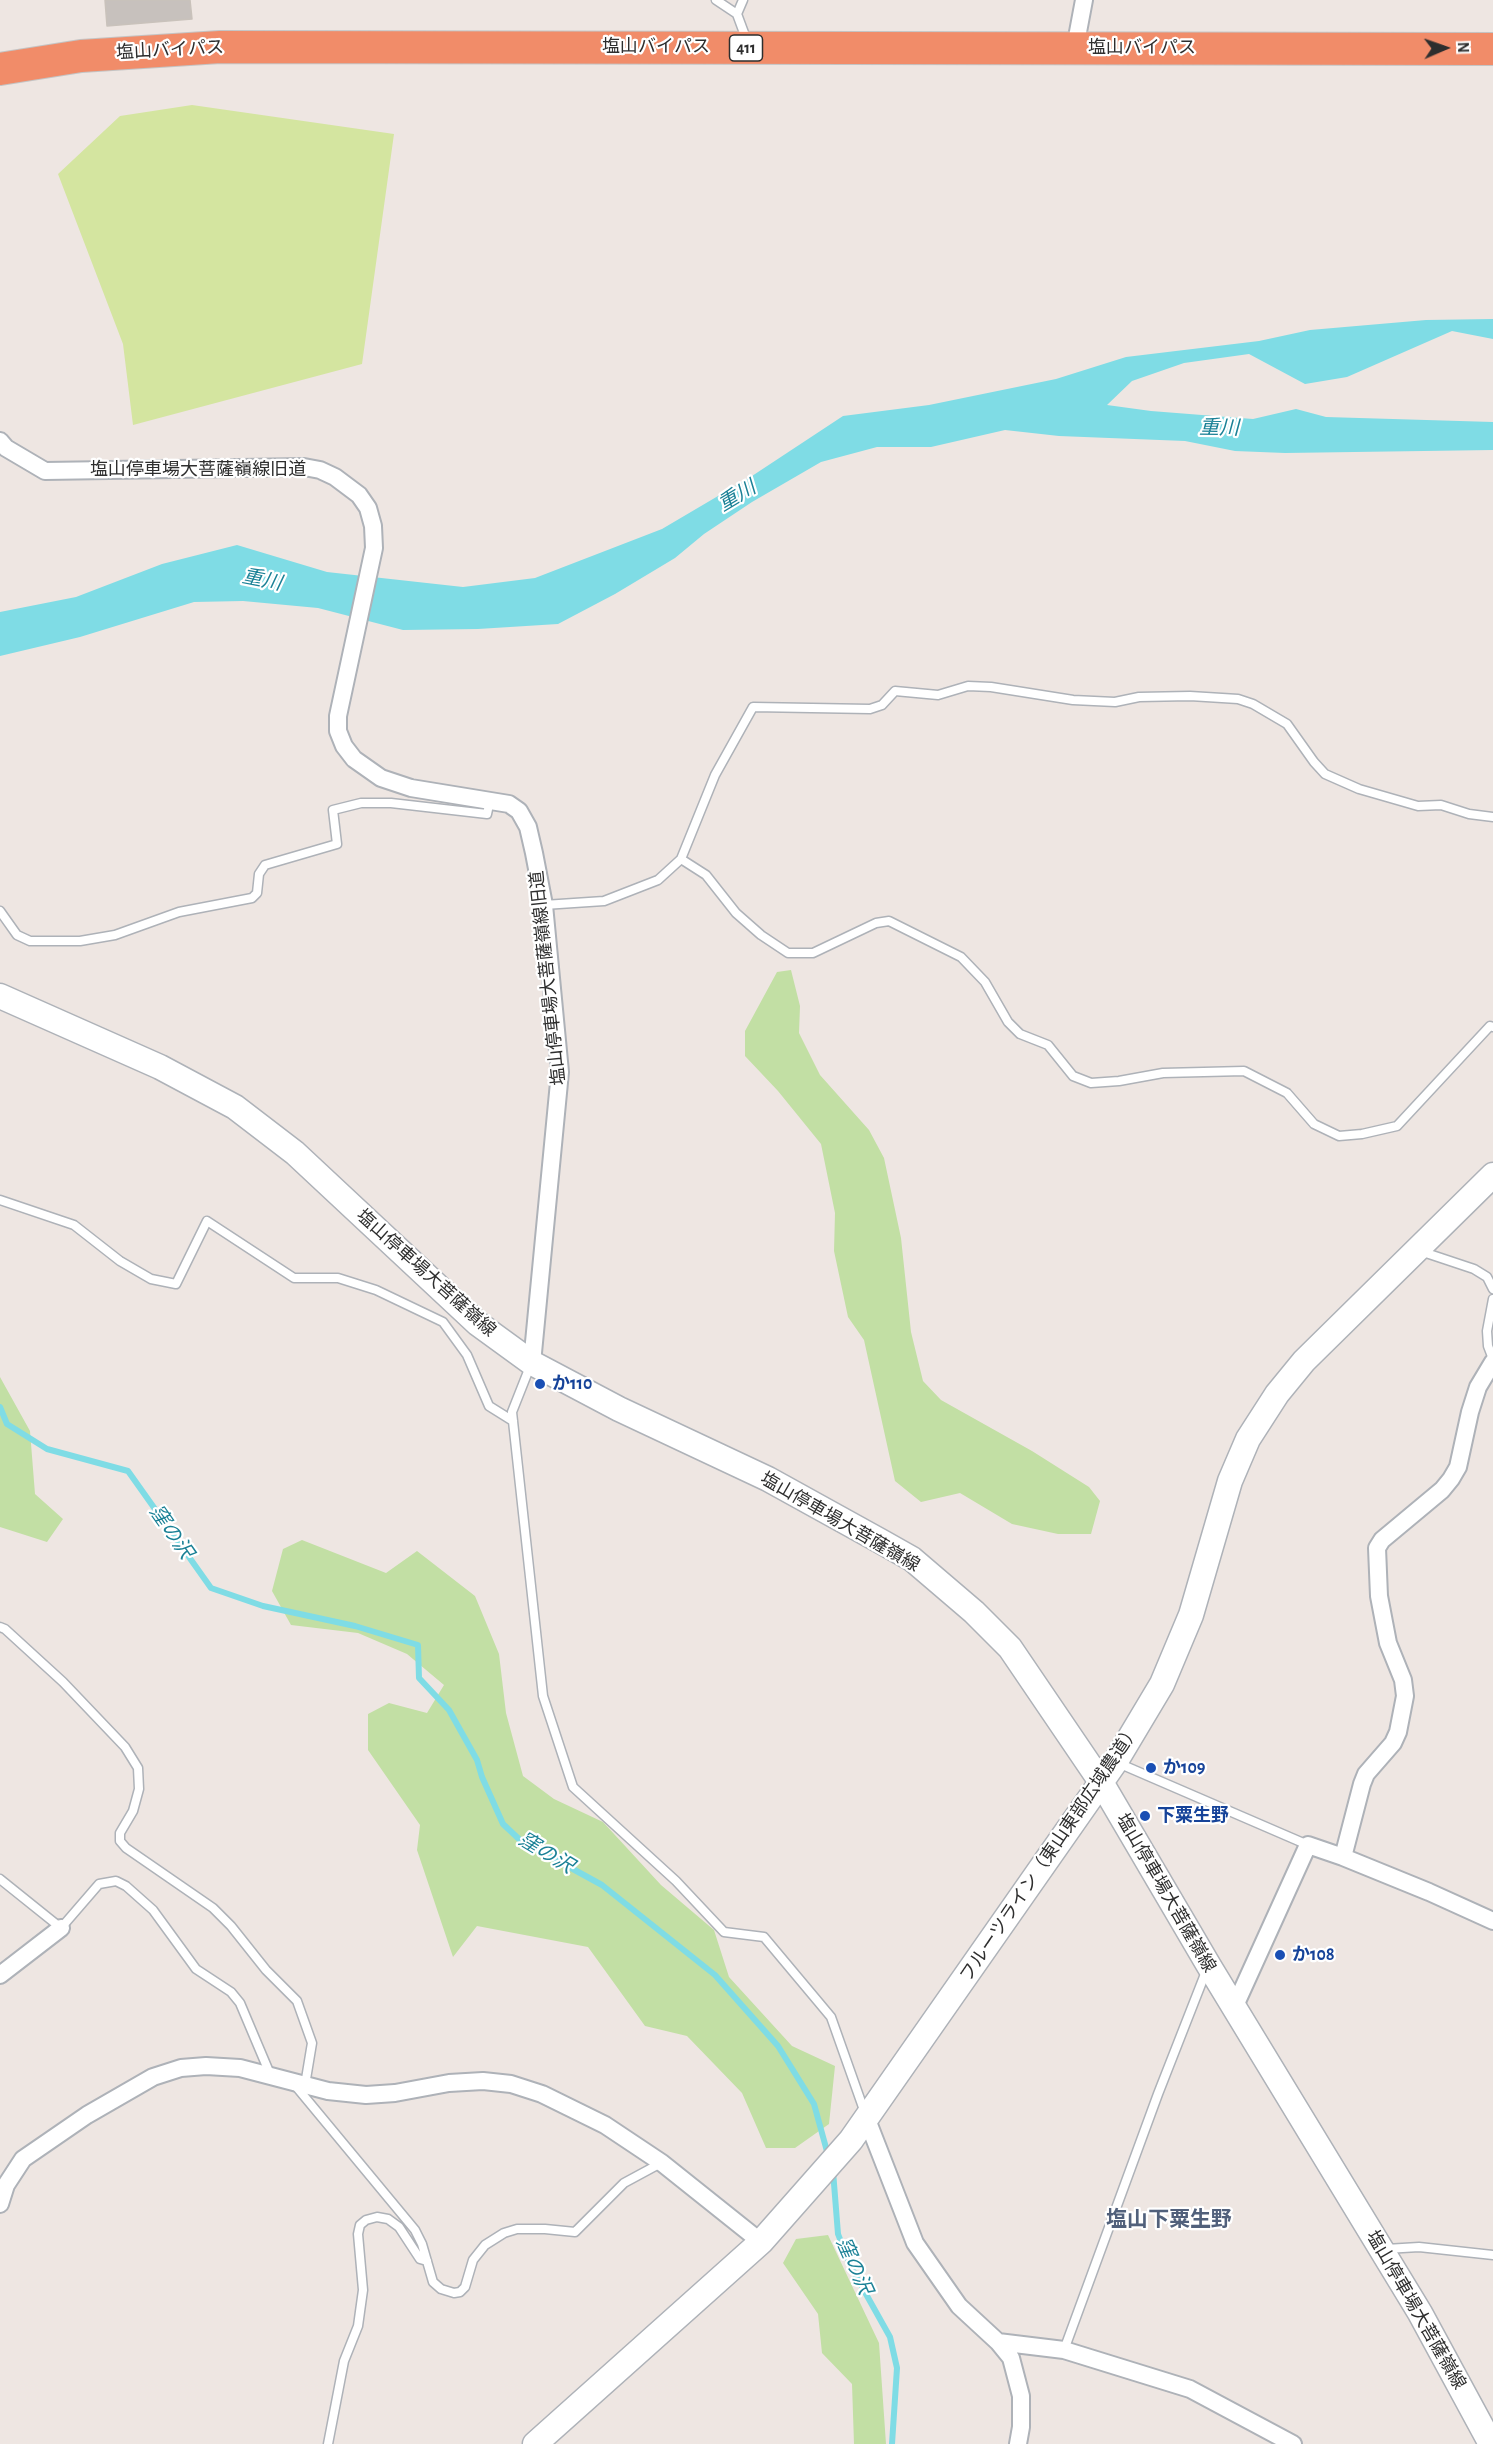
<!DOCTYPE html>
<html>
<head>
<meta charset="utf-8">
<style>
	body { margin:0 }
	#map { position:relative; width:1493px; height:2444px; overflow:hidden; background:#eee6e2; font-family:"Alegreya Sans",sans-serif }
	canvas { display:block }
	.north { position:absolute; left:1415px; top:18px; width:60px; height:60px; -webkit-text-stroke:4px #fff; paint-order:stroke; rotate:88deg; font-size:16px; font-weight:700; line-height:24px; text-align:center; color:#2e2e2e }
	.north::after { content:''; display:block; margin:auto; width:21px; height:27px; background:#2e2e2e; clip-path:polygon(50% 0,100% 100%,50% 72%,0 100%) }
</style>
</head>
<body>
<div id="map">
<canvas width="1493" height="2444"></canvas>
<div class="north">N</div>
</div>
<script>
const ctx = document.querySelector('canvas').getContext('2d');
ctx.lineJoin = 'round';
function paint(path, color) {
  ctx.fillStyle = color;
  ctx.fill(path, 'evenodd');
}
function shape(rows) {
  const path = new Path2D();
  for (const r of rows) {
    path.moveTo(r[0], r[1]);
    for (let i = 2; i < r.length; i += 2) path.lineTo(r[i], r[i + 1]);
  }
  return path;
}
function trace(path, color, width, dash) {
  ctx.strokeStyle = color;
  ctx.lineWidth = width;
  ctx.lineCap = dash ? 'butt' : 'round';
  ctx.setLineDash(dash || []);
  ctx.stroke(path);
}
function write(font, color, halo, rows, align = 'center') {
  ctx.font = font + ' "Alegreya Sans","Noto Sans JP",sans-serif';
  ctx.lineWidth = 4.5;
  ctx.setLineDash([]);
  ctx.textBaseline = 'middle';
  ctx.strokeStyle = halo;
  ctx.fillStyle = color;
  for (const [text, x, y, turn = 0] of rows) {
    ctx.save();
    ctx.translate(x, y);
    ctx.rotate((+turn || 0) * Math.PI / 180);
    ctx.textAlign = isNaN(turn) ? turn : align;
    if (halo) ctx.strokeText(text, 0, 0);
    ctx.fillText(text, 0, 0);
    ctx.restore();
  }
}
const green = shape([
	[791,970,800,1006,799,1033,820,1075,869,1130,884,1158,901,1238,911,1332,923,1381,941,1400,1032,1451,1089,1487,1100,1501,1091,1534,1058,1534,1012,1524,960,1493,921,1502,895,1481,864,1340,848,1317,834,1251,835,1213,821,1144,778,1091,745,1056,745,1031,777,972],
	[0,1377,30,1431,35,1494,63,1519,47,1542,0,1527],
	[302,1540,386,1573,417,1551,475,1596,499,1654,506,1713,523,1776,554,1799,603,1822,661,1885,714,1930,729,1977,792,2046,835,2066,829,2124,795,2148,766,2148,742,2093,687,2036,645,2026,588,1947,477,1926,453,1957,417,1850,420,1825,368,1750,368,1714,389,1703,427,1713,444,1685,407,1654,358,1633,291,1625,272,1591,283,1549],
	[828,2235,879,2343,886,2444,854,2444,852,2384,822,2353,818,2314,783,2263,796,2239]
]);
const pitch = shape([
	[192,105,394,134,362,364,133,425,123,344,58,174,120,116]
]);
const water = shape([
	[1493,319,1493,339,1452,331,1347,377,1305,384,1249,354,1184,363,1132,381,1107,405,1151,411,1253,419,1296,409,1326,417,1493,422,1493,450,1285,453,1235,451,1185,441,1059,436,1005,430,931,447,877,447,821,462,752,502,704,534,675,558,615,594,558,624,478,629,403,630,318,608,243,601,194,602,80,637,0,656,0,612,76,597,162,564,237,545,327,572,463,587,535,578,662,529,752,476,843,416,929,405,1056,379,1126,357,1259,341,1310,330,1426,320]
]);
const stream = shape([
	[0,1407,7,1424,47,1449,128,1471,211,1588,263,1606,355,1626,418,1645,419,1678,449,1710,477,1760,482,1777,503,1824,520,1840,602,1885,715,1975,778,2046,814,2104,828,2155],
	[833,2171,838,2234,852,2269,890,2337,897,2368,892,2444]
]);
const building = shape([
	[105,0,190,0,192,19,107,26,105,0]
]);
const lane = shape([
	[716,0,737,14,747,41],
	[737,14,743,0],
	[681,859,715,775,753,707,870,709,882,705,895,691,938,695,968,686,991,687,1073,700,1115,702,1139,697,1190,696,1238,699,1253,704,1287,724,1314,762,1325,774,1359,789,1418,806,1441,805,1469,814,1493,817],
	[544,905,604,901,658,880,681,859,706,875,736,913,761,935,788,953,813,953,876,923,889,921,961,957,985,982,1008,1022,1020,1034,1048,1045,1073,1076,1091,1083,1119,1081,1163,1073,1244,1071,1287,1093,1314,1124,1339,1136,1362,1134,1397,1126,1490,1026,1493,1027],
	[0,911,17,935,30,941,80,941,115,935,179,912,252,898,257,893,259,874,265,865,337,844,333,810,361,803,391,803,487,814,490,800],
	[0,1200,74,1225,120,1261,151,1279,176,1284,207,1221,294,1278,338,1278,376,1290,443,1322,467,1355,489,1406,513,1421],
	[1420,1251,1474,1269,1487,1277,1493,1289],
	[1493,1299,1487,1331,1488,1346,1493,1359],
	[531,1364,512,1412,543,1696,573,1787,676,1881,724,1932,764,1937,831,2017,865,2113],
	[0,1627,5,1629,63,1682,125,1747,138,1768,139,1789,133,1811,120,1833,120,1841,126,1848,213,1908,231,1926,266,1970,297,2001,312,2043,305,2085],
	[1118,1763,1308,1845],
	[0,1879,61,1928,99,1884,116,1881,126,1886,153,1910,196,1969,231,1992,240,2003,270,2074],
	[294,2084,415,2230,422,2244,433,2282,441,2289,454,2293,460,2292,465,2287,473,2260,485,2245,504,2233,517,2229,545,2229,575,2232,624,2183,661,2163],
	[1386,2249,1419,2247,1493,2255],
	[1064,2350,1158,2094,1207,1969],
	[328,2444,344,2361,358,2326,363,2290,358,2234,360,2225,366,2220,377,2217,388,2219,399,2227,420,2259,427,2261]
]);
const street = shape([
	[1075,48,1084,0],
	[0,441,6,448,45,471,304,467,320,470,335,477,359,495,368,508,373,526,374,548,338,716,338,731,344,746,354,759,381,778,411,788,509,804,519,811,528,827,534,853,544,905,560,1072,532,1363],
	[1343,1857,1362,1784,1366,1774,1393,1743,1398,1732,1405,1696,1403,1680,1388,1643,1379,1596,1377,1548,1382,1540,1442,1490,1451,1479,1458,1467,1470,1412,1478,1387,1493,1362],
	[0,1975,61,1928],
	[1234,2008,1308,1845,1343,1857,1429,1892,1493,1921],
	[866,2117,915,2243,959,2306,998,2342,1011,2358,1021,2396,1021,2427,1018,2444],
	[0,2204,6,2185,23,2159,87,2115,153,2077,181,2068,206,2066,240,2068,328,2091,366,2095,395,2093,449,2083,483,2081,511,2084,542,2094,605,2125,662,2163,761,2242],
	[998,2342,1064,2350,1190,2389,1293,2444]
]);
const secondary = shape([
	[0,996,160,1067,235,1107,295,1153,477,1323,532,1363,619,1409,768,1479,882,1542,912,1559,974,1612,1010,1648,1101,1782,1209,1966,1420,2313,1491,2444],
	[535,2444,761,2242,851,2140,1116,1761,1162,1684,1191,1615,1230,1481,1248,1439,1277,1394,1304,1361,1493,1175]
]);
const highway = shape([
	[0,69,81,56,220,47,1493,49]
]);
const markers = [
	[540,1384,6,"#1a4fb4"],
	[1151,1768,6,"#1a4fb4"],
	[1145,1816,6,"#1a4fb4"],
	[1280,1955,6,"#1a4fb4"]
];
const shields = [
	[746,48,33]
];
const shieldNames = [
	["411",746,48]
];
const streetNames = [
	["塩山バイパス",656,47],
	["塩山バイパス",1142,48],
	["塩山バイパス",170,50,-3],
	["塩山停車場大菩薩嶺線旧道",198,470],
	["塩山停車場大菩薩嶺線旧道",548,978,-96],
	["塩山停車場大菩薩嶺線",426,1273,42],
	["塩山停車場大菩薩嶺線",840,1522,30],
	["フルーツライン（東山東部広域農道）",1050,1853,-56],
	["塩山停車場大菩薩嶺線",1166,1893,60],
	["塩山停車場大菩薩嶺線",1416,2310,60]
];
const transitNames = [
	["か110",552,1384],
	["か109",1163,1768],
	["下粟生野",1157,1816],
	["か108",1292,1955]
];
const waterNames = [
	["重川",1219,428,1],
	["重川",737,496,-31],
	["重川",262,580,11],
	["窪の沢",171,1532,55],
	["窪の沢",546,1853,31],
	["窪の沢",854,2266,66]
];
const quarterNames = [
	["塩山下粟生野",1169,2220]
];
paint(green, '#c2dfa4');
paint(pitch, '#d4e5a0');
paint(water, '#7fdce5');
trace(stream, '#7fdce5', 6);
paint(building, '#c7c1bd');
trace(building, '#c9c2bb', 1.5);
trace(lane, '#aeb2b8', 11);
trace(street, '#aeb2b8', 20);
trace(secondary, '#aeb2b8', 27);
trace(highway, '#c4c4c4', 34);
trace(lane, '#fff', 8);
trace(street, '#fff', 16);
trace(secondary, '#fff', 24);
trace(highway, '#f18c69', 32);
for (const [x, y, r, color] of markers) {
  const dot = new Path2D();
  dot.arc(x, y, r, 0, 2 * Math.PI);
  ctx.fillStyle = color;
  ctx.fill(dot);
  trace(dot, '#fff', 2);
}
for (const [x, y, w] of shields) {
  const box = new Path2D();
  box.roundRect(x - w / 2, y - 13, w, 26, 4.5);
  ctx.fillStyle = '#fff';
  ctx.fill(box);
  trace(box, '#2e2e2e', 1.5);
}
write('bold 16px', '#2e2e2e', null, shieldNames);
write('18px', '#2e2e2e', '#fff', streetNames);
write('bold 18px', '#164399', '#fff', transitNames, 'left');
write('italic 20px', '#1a8196', '#fff', waterNames);
write('bold 21px', '#51607b', '#fff', quarterNames);
</script>
</body>
</html>
